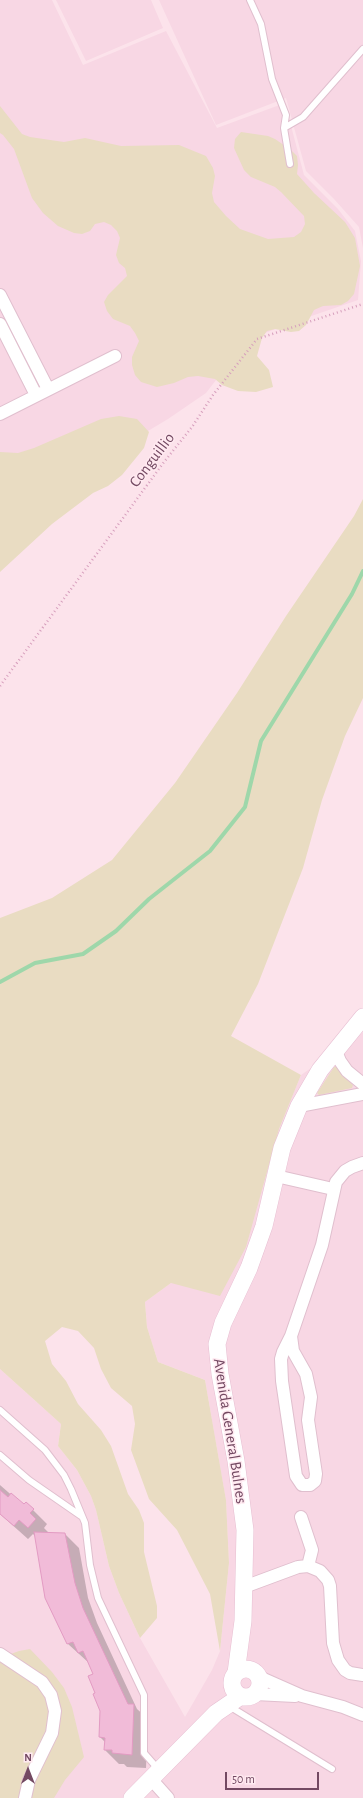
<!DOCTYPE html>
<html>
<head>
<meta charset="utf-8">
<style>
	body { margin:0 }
	#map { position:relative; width:363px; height:1798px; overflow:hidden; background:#fce3eb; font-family:"Alegreya Sans",sans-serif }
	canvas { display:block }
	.north { position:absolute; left:8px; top:1750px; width:40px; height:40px; -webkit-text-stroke:3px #ffe9f0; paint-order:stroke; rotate:0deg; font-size:11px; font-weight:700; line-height:16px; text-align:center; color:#734962 }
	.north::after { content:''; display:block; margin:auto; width:14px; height:18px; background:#734962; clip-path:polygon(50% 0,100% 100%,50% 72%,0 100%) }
	.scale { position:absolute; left:225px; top:1772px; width:94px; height:18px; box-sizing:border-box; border:2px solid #734962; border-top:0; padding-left:5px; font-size:12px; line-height:14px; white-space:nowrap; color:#734962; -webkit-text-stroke:3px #ffe9f0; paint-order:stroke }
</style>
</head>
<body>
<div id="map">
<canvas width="363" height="1798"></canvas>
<div class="north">N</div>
<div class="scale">50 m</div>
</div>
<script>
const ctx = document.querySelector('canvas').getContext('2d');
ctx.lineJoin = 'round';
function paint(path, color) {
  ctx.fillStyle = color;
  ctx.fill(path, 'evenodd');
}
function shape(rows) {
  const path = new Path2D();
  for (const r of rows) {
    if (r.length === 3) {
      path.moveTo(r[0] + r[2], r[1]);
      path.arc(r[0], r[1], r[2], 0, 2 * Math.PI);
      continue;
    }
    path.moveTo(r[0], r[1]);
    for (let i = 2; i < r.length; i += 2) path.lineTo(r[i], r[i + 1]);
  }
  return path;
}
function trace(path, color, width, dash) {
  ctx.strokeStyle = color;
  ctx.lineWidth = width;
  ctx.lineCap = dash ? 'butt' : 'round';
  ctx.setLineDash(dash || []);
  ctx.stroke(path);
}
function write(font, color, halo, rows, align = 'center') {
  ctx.font = font + ' "Alegreya Sans",sans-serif';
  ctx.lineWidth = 3;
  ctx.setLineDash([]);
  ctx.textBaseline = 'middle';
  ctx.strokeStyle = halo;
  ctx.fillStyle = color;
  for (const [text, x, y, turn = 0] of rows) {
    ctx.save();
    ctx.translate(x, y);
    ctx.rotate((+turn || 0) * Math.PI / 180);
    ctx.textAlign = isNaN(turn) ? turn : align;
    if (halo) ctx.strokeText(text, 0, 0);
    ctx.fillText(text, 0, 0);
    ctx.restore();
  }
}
const residential = shape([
	[0,0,52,0,83,65,166,31,217,128,285,103,304,175,338,209,355,231,361,261,358,300,291,323,247,340,206,393,168,419,31,501,0,516],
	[56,0,151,0,163,28,86,61],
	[159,0,363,0,363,248,359,227,334,199,306,171,286,98,216,125],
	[363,1032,363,1798,41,1798,59,1691,0,1647,0,1369,61,1424,58,1446,77,1470,91,1496,96,1510,109,1566,119,1593,140,1638,185,1717,212,1670,220,1651,229,1563,226,1501,205,1380,158,1362,147,1327,145,1302,171,1283,279,1128,301,1075]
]);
const green = shape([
	[0,106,22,134,30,137,64,142,85,138,121,146,179,145,206,156,213,168,215,176,212,193,214,202,226,216,240,229,268,239,294,237,301,232,305,224,304,216,281,192,275,187,251,177,244,170,234,148,235,139,241,132,268,136,275,139,291,150,297,156,298,165,297,174,314,193,345,222,355,238,360,266,354,294,348,301,341,305,323,306,314,310,306,325,299,331,291,332,275,329,267,331,262,338,257,356,269,370,273,387,256,392,238,391,222,385,215,379,198,376,188,377,174,383,157,387,141,382,135,375,132,365,132,357,139,341,135,333,130,326,113,319,107,311,104,302,108,295,127,276,125,268,119,263,116,255,120,238,117,231,111,225,104,222,95,224,90,231,82,234,74,233,58,226,43,213,32,198,14,149,3,135,0,133],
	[119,416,137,419,149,432,144,448,122,475,108,486,93,493,52,524,0,572,0,452,18,453,34,448,101,419],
	[363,499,363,698,345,736,322,800,303,868,258,984,231,1036,301,1075,279,1129,246,1247,220,1296,171,1283,145,1302,147,1327,158,1362,205,1380,226,1500,229,1563,220,1651,210,1594,177,1530,149,1499,131,1450,135,1424,132,1406,111,1388,101,1369,94,1348,78,1331,62,1327,45,1341,52,1364,66,1381,78,1404,101,1430,111,1446,128,1494,139,1510,144,1523,144,1552,157,1606,157,1618,140,1638,119,1593,109,1566,96,1510,91,1496,77,1470,58,1446,61,1424,0,1369,0,918,52,898,112,860,175,783,237,693,286,616,354,516],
	[339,1066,343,1075,353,1085,352,1088,319,1095,317,1093,334,1067],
	[30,1649,52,1672,64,1688,72,1707,84,1757,65,1780,54,1798,0,1798,0,1658,19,1651]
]);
const shadow = shape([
	[0,1485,24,1506,33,1510,47,1524,44,1528,49,1533,65,1534,79,1548,88,1598,97,1623,137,1709,148,1719,146,1768,127,1767,124,1764,119,1764,105,1750,105,1742,100,1737,101,1711,97,1694,94,1675,89,1663,68,1644,35,1536,33,1534,28,1539,0,1514]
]);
const stream = shape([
	[0,982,35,963,83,954,116,931,149,899,210,851,245,807,261,741,352,594,363,571]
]);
const building = shape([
	[0,1490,8,1497,11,1493,24,1504,26,1502,34,1509,30,1513,36,1519,28,1528,19,1520,14,1526,0,1514,0,1490],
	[34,1532,65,1533,75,1583,83,1608,128,1704,134,1704,132,1755,112,1753,112,1750,104,1750,105,1738,99,1737,100,1711,93,1694,95,1693,88,1676,93,1674,83,1651,78,1653,73,1642,67,1644,45,1598,34,1532]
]);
const path = shape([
	[0,686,164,462,192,427,213,395,257,339,363,304]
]);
const lane = shape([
	[250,0,261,24,272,79,286,115,284,128],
	[290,164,284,128,303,117,363,49],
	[0,1410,45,1450,64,1475,71,1489,85,1523,90,1565,98,1598,144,1695,144,1753,159,1770],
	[0,1455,29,1480,81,1516],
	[229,1706,332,1769]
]);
const street = shape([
	[0,295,48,389],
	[0,324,36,395],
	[0,414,115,356],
	[336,1051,340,1061,347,1071,363,1084],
	[299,1106,363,1094],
	[276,1176,333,1189],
	[291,1336,293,1351,306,1374,311,1397,308,1420,316,1474,315,1481,310,1485,302,1485,296,1476,282,1381,281,1359,283,1352,291,1336],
	[291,1336,322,1245,336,1182,345,1171,352,1167,363,1163],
	[301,1517,312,1550,308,1566],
	[244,1587,298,1567,308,1566,320,1571,328,1580,330,1586,333,1643,338,1660,345,1670,350,1673,363,1675],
	[0,1654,42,1682,51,1695,55,1711,52,1733,29,1780,25,1798],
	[259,1677,302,1696,343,1707,363,1715],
	[255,1694,295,1696],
	[151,1779,168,1798]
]);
const secondary = shape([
	[246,1683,14],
	[236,1673,243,1621,245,1530,236,1461,220,1374,217,1344,223,1323,249,1268,264,1226,282,1148,299,1106,320,1070,363,1017],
	[132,1798,216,1713,241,1696]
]);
const streetNames = [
	["Conguillio",152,460,-53],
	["Avenida General Bulnes",230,1431,81]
];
paint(residential, '#f8d7e4');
paint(green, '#e9dcc2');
paint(shadow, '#0003');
trace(stream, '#9ed7aa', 4);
paint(building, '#f1bbd8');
trace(building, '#e39bc3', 1);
trace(lane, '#e0bfce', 8);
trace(street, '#e0bfce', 14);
trace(secondary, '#e7bfd2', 18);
trace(path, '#d69ebc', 2.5, [1, 3]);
trace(lane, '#fff', 6);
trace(street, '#fff', 12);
trace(secondary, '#fff', 17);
write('16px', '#734962', '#ffe9f0', streetNames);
</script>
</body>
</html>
